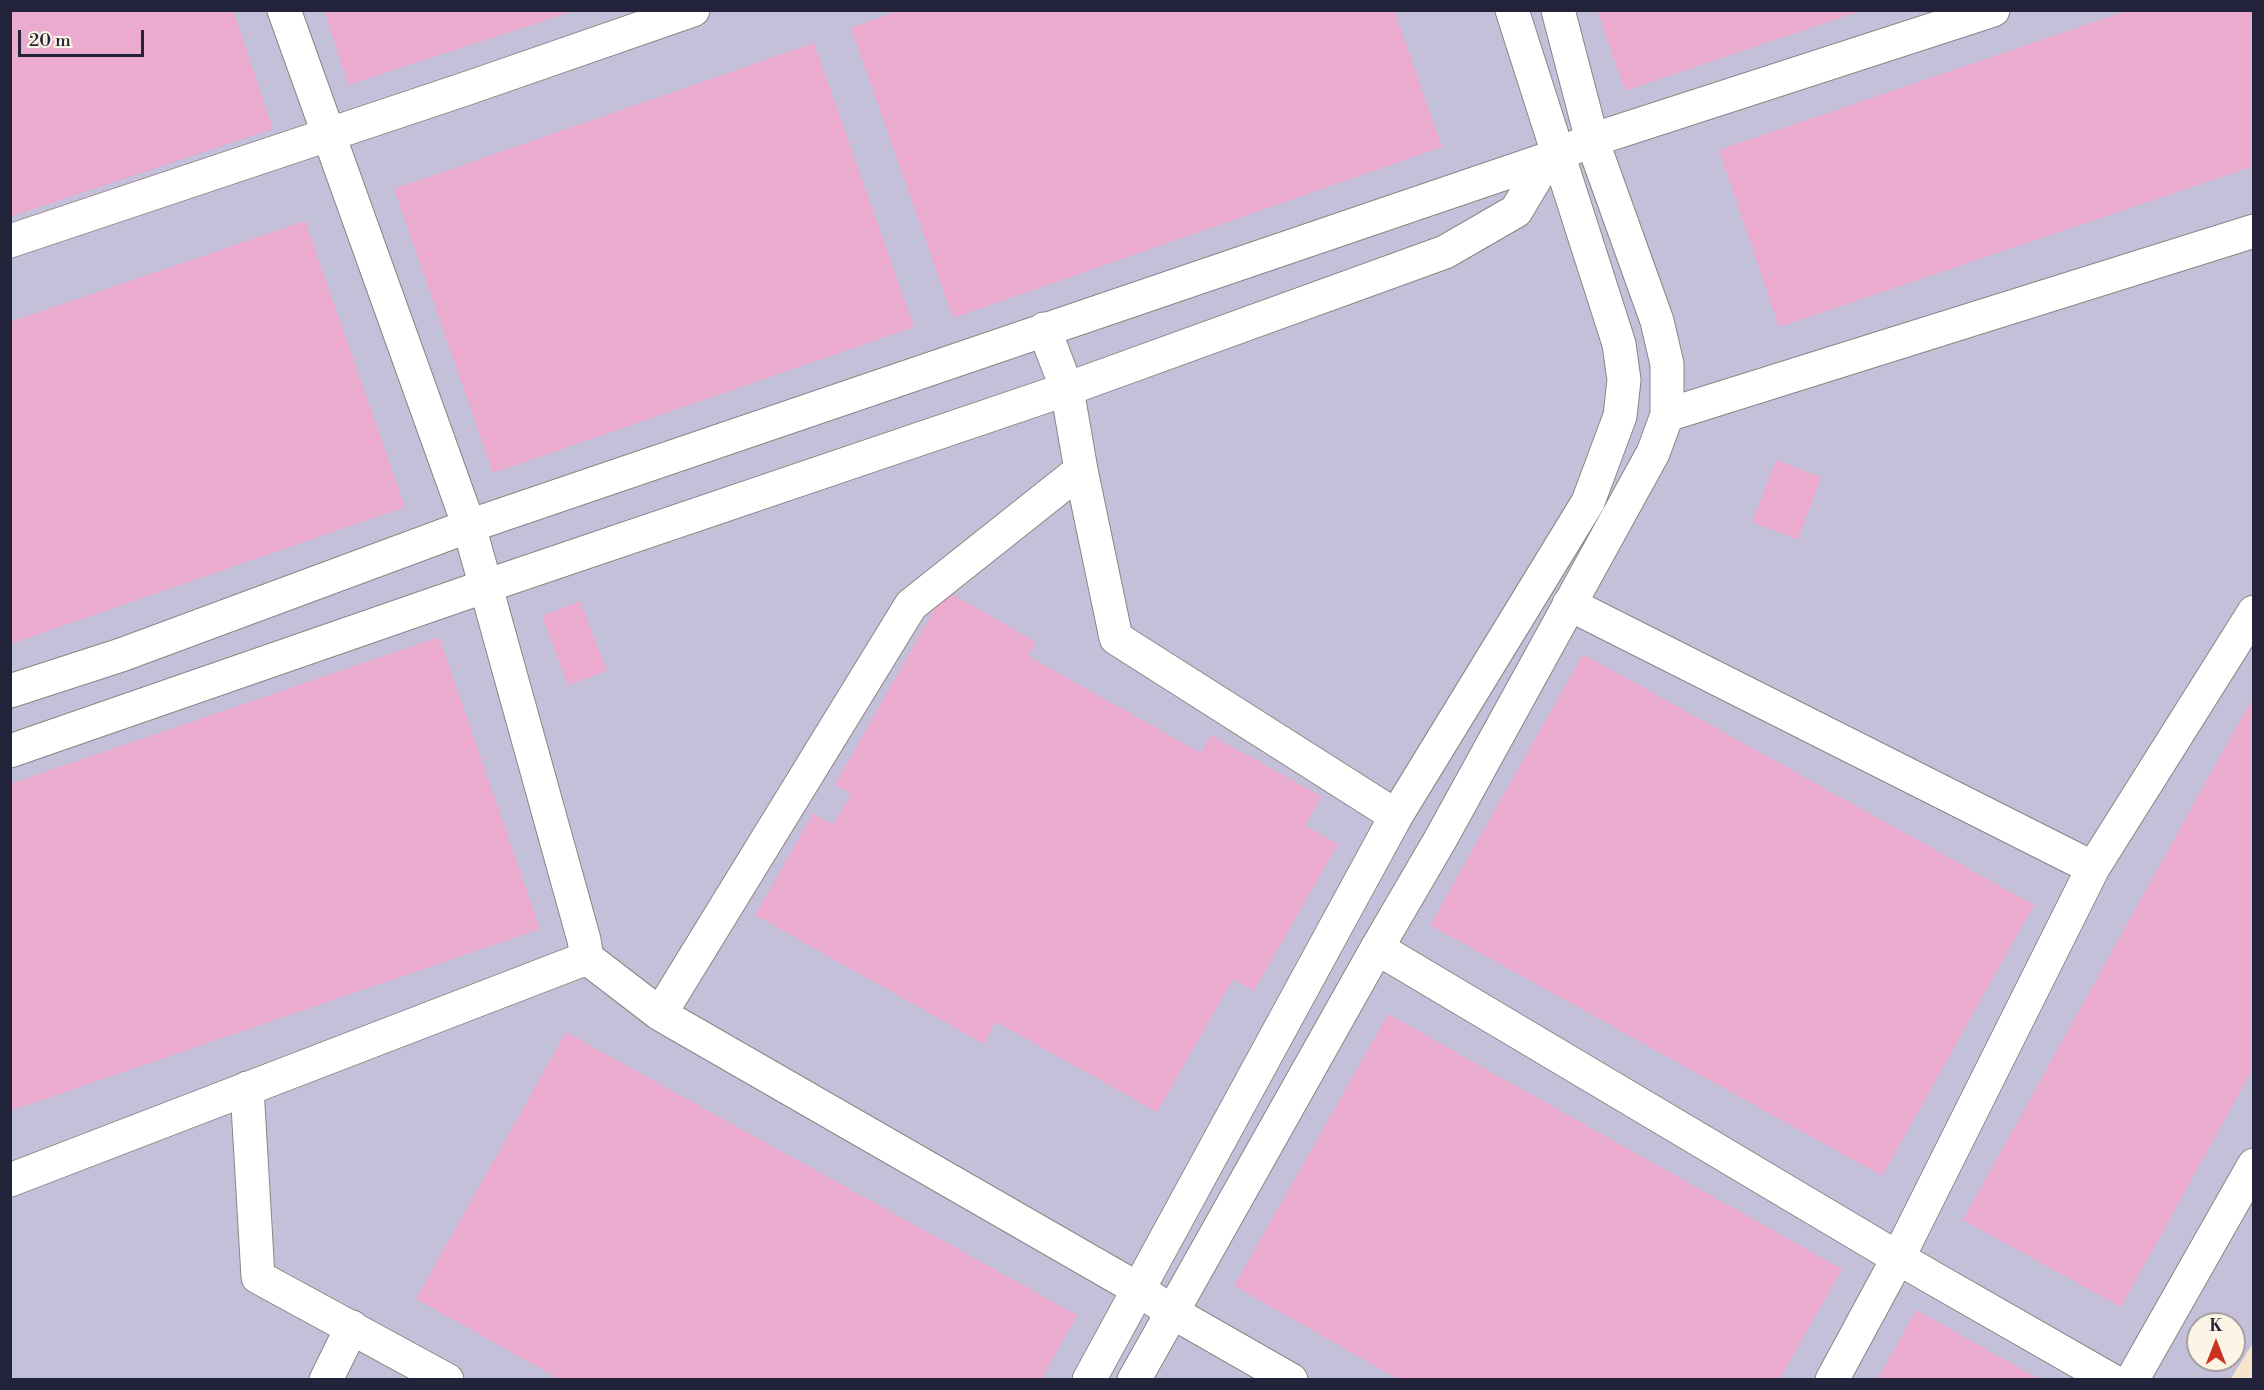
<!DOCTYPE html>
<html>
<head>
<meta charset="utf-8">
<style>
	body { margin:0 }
	#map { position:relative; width:2264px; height:1390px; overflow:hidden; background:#f6e5cc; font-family:"Libre Bodoni",serif }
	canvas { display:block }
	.frame { position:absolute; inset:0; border:12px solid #22223b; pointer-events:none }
	.north { position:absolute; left:2186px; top:1312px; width:60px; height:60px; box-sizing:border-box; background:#fcf5e5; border:2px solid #a5a1a1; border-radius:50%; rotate:0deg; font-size:16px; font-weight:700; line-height:24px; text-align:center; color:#22223b }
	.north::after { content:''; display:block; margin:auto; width:21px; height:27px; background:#c8321e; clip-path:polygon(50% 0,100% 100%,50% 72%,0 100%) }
	.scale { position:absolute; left:18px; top:30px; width:126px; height:27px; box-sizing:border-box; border:3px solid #22223b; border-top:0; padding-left:8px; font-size:18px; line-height:21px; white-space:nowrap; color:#22223b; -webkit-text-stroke:4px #fcf5e5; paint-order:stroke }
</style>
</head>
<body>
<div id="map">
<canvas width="2264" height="1390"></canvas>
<div class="frame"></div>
<div class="north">K</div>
<div class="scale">20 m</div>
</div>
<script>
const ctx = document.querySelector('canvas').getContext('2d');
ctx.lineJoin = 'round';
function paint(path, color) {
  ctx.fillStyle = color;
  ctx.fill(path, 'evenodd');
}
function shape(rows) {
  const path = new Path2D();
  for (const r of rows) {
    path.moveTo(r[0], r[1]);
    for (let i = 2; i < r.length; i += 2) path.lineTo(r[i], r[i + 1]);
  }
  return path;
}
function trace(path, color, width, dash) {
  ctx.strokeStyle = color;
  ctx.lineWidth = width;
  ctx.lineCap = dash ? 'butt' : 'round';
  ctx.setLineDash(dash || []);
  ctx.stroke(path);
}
const industrial = shape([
	[10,11,2253,11,2253,1343,2230,1380,11,1379],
	[2198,1324,2234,1324,2234,1360,2198,1360]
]);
const building = shape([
	[10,10,233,10,273,129,10,217],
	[324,10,574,10,574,11,348,85],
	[901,10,1394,10,1442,147,953,318,851,28],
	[1597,10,1860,10,1860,11,1625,91],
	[2129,10,2254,10,2254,166,1779,327,1719,150],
	[814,43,914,327,493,473,394,189],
	[305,221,405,507,10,644,10,322],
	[1776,460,1821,477,1798,540,1752,522],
	[945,590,1036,642,1028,656,1201,753,1211,735,1321,796,1305,826,1338,844,1254,991,1233,979,1157,1112,996,1022,984,1044,755,915,813,813,833,825,851,794,835,785],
	[580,601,607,671,568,685,542,616],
	[439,637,540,929,10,1111,10,784],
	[1583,654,2034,905,1882,1176,1430,925],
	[2254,695,2254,1067,2121,1307,1963,1220],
	[1388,1014,1842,1269,1779,1380,1400,1380,1234,1286],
	[566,1032,1077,1315,1041,1380,561,1380,416,1299],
	[1916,1310,2041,1380,1877,1380]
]);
const minor = shape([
	[284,10,469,526,584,940,587,958,660,1014,1138,1289,1172,1312,1291,1380],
	[10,241,468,88,693,10],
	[1667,415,2254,231],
	[1081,470,1116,638,1396,816],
	[1569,604,2093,868],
	[10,691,121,655,469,526,1547,159,1592,140,1993,10],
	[10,751,486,586,1067,389,1445,252,1516,211,1547,159],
	[1377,948,1898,1258,2111,1380],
	[660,1014,911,605,1081,470,1067,389,1044,329],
	[247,1088,258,1277,447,1380],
	[10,1180,587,958],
	[326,1380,352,1327],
	[1832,1380,1898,1258,2093,868,2254,612],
	[2132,1380,2254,1165]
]);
const tertiary = shape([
	[1089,1380,1396,816,1588,502,1620,416,1624,380,1619,344,1512,10],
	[1134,1380,1377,948,1440,840,1653,453,1667,415,1667,364,1657,321,1592,140,1558,10]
]);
paint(industrial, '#c5c0da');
paint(building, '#eaabce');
trace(minor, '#8c8484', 35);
trace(tertiary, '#8c8484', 35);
trace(minor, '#fff', 33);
trace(tertiary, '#fff', 33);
</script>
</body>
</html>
